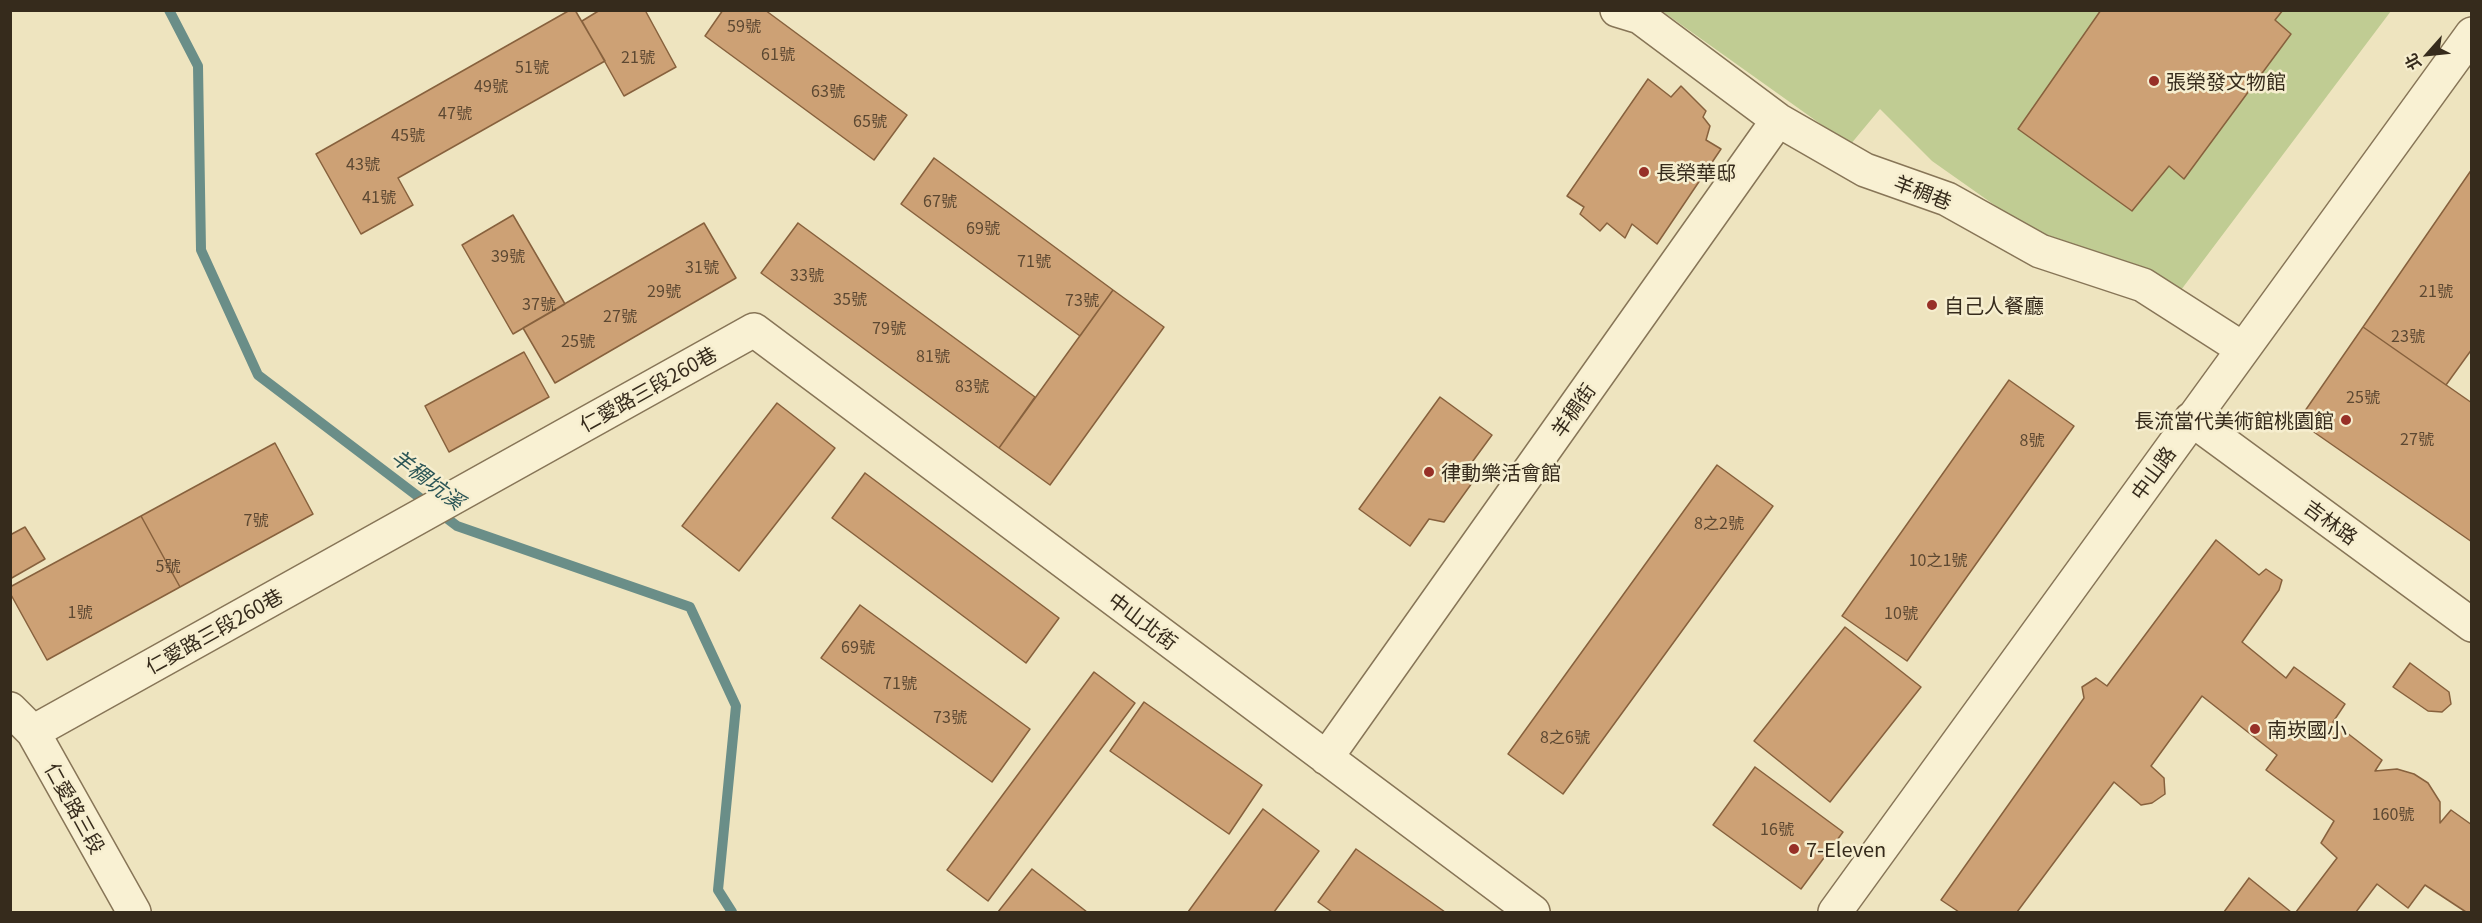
<!DOCTYPE html>
<html>
<head>
<meta charset="utf-8">
<style>
	body { margin:0 }
	#map { position:relative; width:2482px; height:923px; overflow:hidden; background:#eee4bf; font-family:Georgia,"Noto Sans TC",serif }
	canvas { display:block }
	.frame { position:absolute; inset:0; border:12px solid #362b1c; pointer-events:none }
	.north { position:absolute; left:2398px; top:24px; width:60px; height:60px; -webkit-text-stroke:4px #f6eecf; paint-order:stroke; rotate:243deg; font-size:16px; font-weight:700; line-height:24px; text-align:center; color:#362b1c }
	.north::after { content:''; display:block; margin:auto; width:21px; height:27px; background:#362b1c; clip-path:polygon(50% 0,100% 100%,50% 72%,0 100%) }
</style>
</head>
<body>
<div id="map">
<canvas width="2482" height="923"></canvas>
<div class="frame"></div>
<div class="north">北</div>
</div>
<script>
const ctx = document.querySelector('canvas').getContext('2d');
ctx.lineJoin = 'round';
function paint(path, color) {
  ctx.fillStyle = color;
  ctx.fill(path, 'evenodd');
}
function shape(rows) {
  const path = new Path2D();
  for (const r of rows) {
    path.moveTo(r[0], r[1]);
    for (let i = 2; i < r.length; i += 2) path.lineTo(r[i], r[i + 1]);
  }
  return path;
}
function trace(path, color, width, dash) {
  ctx.strokeStyle = color;
  ctx.lineWidth = width;
  ctx.lineCap = dash ? 'butt' : 'round';
  ctx.setLineDash(dash || []);
  ctx.stroke(path);
}
function write(font, color, halo, rows, align = 'center') {
  ctx.font = font + ' Georgia,"Noto Sans TC",serif';
  ctx.lineWidth = 5;
  ctx.setLineDash([]);
  ctx.textBaseline = 'middle';
  ctx.strokeStyle = halo;
  ctx.fillStyle = color;
  for (const [text, x, y, turn = 0] of rows) {
    ctx.save();
    ctx.translate(x, y);
    ctx.rotate((+turn || 0) * Math.PI / 180);
    ctx.textAlign = isNaN(turn) ? turn : align;
    if (halo) ctx.strokeText(text, 0, 0);
    ctx.fillText(text, 0, 0);
    ctx.restore();
  }
}
const green = shape([
	[1662,11,2391,11,2178,294,2150,270,2027,228,1932,161,1880,109,1850,145]
]);
const stream = shape([
	[169,10,198,66,201,250,258,375,457,526,690,607,736,706,718,890,732,912]
]);
const building = shape([
	[570,10,575,10,605,61,398,178,413,205,361,234,316,154,570,10],
	[600,10,645,10,676,67,624,96,582,21,600,10],
	[723,10,765,10,907,115,874,160,705,36,723,10],
	[2101,10,2283,10,2275,20,2291,34,2184,179,2169,166,2132,211,2018,129,2101,10],
	[1648,79,1671,97,1681,86,1706,111,1703,117,1710,126,1706,140,1721,149,1657,244,1632,224,1625,238,1607,223,1600,231,1580,214,1584,207,1567,196,1648,79],
	[934,158,1113,290,1080,336,901,204,934,158],
	[2472,169,2472,349,2446,385,2363,327,2472,169],
	[513,215,565,304,513,334,462,245,513,215],
	[704,223,736,278,555,383,523,328,704,223],
	[798,223,1035,397,999,448,761,273,798,223],
	[1113,290,1164,327,1050,485,999,448,1113,290],
	[2363,327,2472,403,2472,542,2298,421,2363,327],
	[524,352,549,397,449,452,425,406,524,352],
	[2009,380,2074,426,1907,661,1842,616,2009,380],
	[1440,397,1492,435,1467,469,1477,476,1444,522,1429,519,1410,546,1359,509,1440,397],
	[777,403,835,448,739,571,682,526,777,403],
	[275,443,313,514,180,587,141,516,275,443],
	[1717,465,1773,506,1563,794,1508,754,1717,465],
	[865,473,1059,618,1026,663,832,518,865,473],
	[141,516,180,587,47,660,10,593,10,587,141,516],
	[25,527,45,559,10,579,10,535,25,527],
	[2216,540,2259,575,2266,569,2282,580,2279,590,2242,642,2286,678,2294,667,2345,704,2333,722,2382,760,2375,771,2397,769,2414,774,2428,783,2440,802,2440,823,2451,810,2472,825,2472,912,2466,912,2425,885,2408,908,2377,884,2356,912,2296,912,2337,858,2321,843,2334,821,2266,770,2277,755,2202,696,2151,766,2164,778,2165,794,2152,803,2141,805,2114,782,2017,912,1959,912,1941,900,2084,698,2082,687,2096,678,2107,686,2216,540],
	[860,605,1030,729,992,782,821,658,860,605],
	[1845,627,1921,687,1830,802,1754,741,1845,627],
	[2410,663,2449,692,2451,704,2442,712,2428,711,2393,687,2410,663],
	[1094,672,1135,703,988,901,947,870,1094,672],
	[1144,702,1262,785,1229,834,1110,751,1144,702],
	[1755,767,1843,832,1801,889,1713,825,1755,767],
	[1263,809,1319,851,1274,912,1188,912,1263,809],
	[1356,849,1445,912,1332,912,1318,902,1356,849],
	[1032,869,1087,912,998,912,1032,869],
	[2249,878,2291,912,2224,912,2249,878]
]);
const minor = shape([
	[1617,10,1640,17,1778,120,1865,170,1947,199,2040,251,2143,285,2243,349],
	[2191,419,2472,625],
	[10,709,33,732,134,912],
	[33,732,754,330,1533,912],
	[1326,758,1778,120],
	[1835,912,2472,34]
]);
const markers = [
	[2154,81,6,"#973027"],
	[1644,172,6,"#973027"],
	[1932,305,6,"#973027"],
	[2346,420,6,"#973027"],
	[1429,472,6,"#973027"],
	[2255,729,6,"#973027"],
	[1794,849,6,"#973027"]
];
const numberNames = [
	["59號",744,26],
	["61號",778,54],
	["21號",638,57],
	["51號",532,67],
	["49號",491,86],
	["63號",828,91],
	["47號",455,113],
	["65號",870,121],
	["45號",408,135],
	["43號",363,164],
	["41號",379,197],
	["67號",940,201],
	["69號",983,228],
	["39號",508,256],
	["71號",1034,261],
	["31號",702,267],
	["33號",807,275],
	["29號",664,291],
	["21號",2436,291],
	["35號",850,299],
	["73號",1082,300],
	["37號",539,304],
	["27號",620,316],
	["79號",889,328],
	["23號",2408,336],
	["25號",578,341],
	["81號",933,356],
	["83號",972,386],
	["25號",2363,397],
	["27號",2417,439],
	["8號",2032,440],
	["7號",256,520],
	["8之2號",1719,523],
	["10之1號",1938,560],
	["5號",168,566],
	["1號",80,612],
	["10號",1901,613],
	["69號",858,647],
	["71號",900,683],
	["73號",950,717],
	["8之6號",1565,737],
	["160號",2393,814],
	["16號",1777,829]
];
const poiNames = [
	["張榮發文物館",2166,81],
	["長榮華邸",1656,172],
	["自己人餐廳",1944,305],
	["長流當代美術館桃園館",2334,420,"right"],
	["律動樂活會館",1441,472],
	["南崁國小",2267,729],
	["7-Eleven",1806,849]
];
const streetNames = [
	["羊稠巷",1923,192,21],
	["仁愛路三段260巷",648,389,-29],
	["羊稠街",1573,410,-55],
	["中山路",2153,473,-54],
	["吉林路",2331,522,36],
	["中山北街",1143,621,37],
	["仁愛路三段260巷",214,631,-29],
	["仁愛路三段",75,808,61]
];
const waterNames = [
	["羊稠坑溪",428,479,37]
];
paint(green, '#c0cc93');
trace(stream, '#6a8e88', 10);
paint(building, '#cda175');
trace(building, '#87613d', 1.5);
trace(minor, '#877557', 36);
trace(minor, '#f9f1d3', 33);
for (const [x, y, r, color] of markers) {
  const dot = new Path2D();
  dot.arc(x, y, r, 0, 2 * Math.PI);
  ctx.fillStyle = color;
  ctx.fill(dot);
  trace(dot, '#f6eecf', 2);
}
write('16px', '#5c4832', null, numberNames);
write('20px', '#362b1c', '#f6eecf', poiNames, 'left');
write('20px', '#362b1c', '#f6eecf', streetNames);
write('italic 21px', '#2b5556', '#f6eecf', waterNames);
</script>
</body>
</html>
